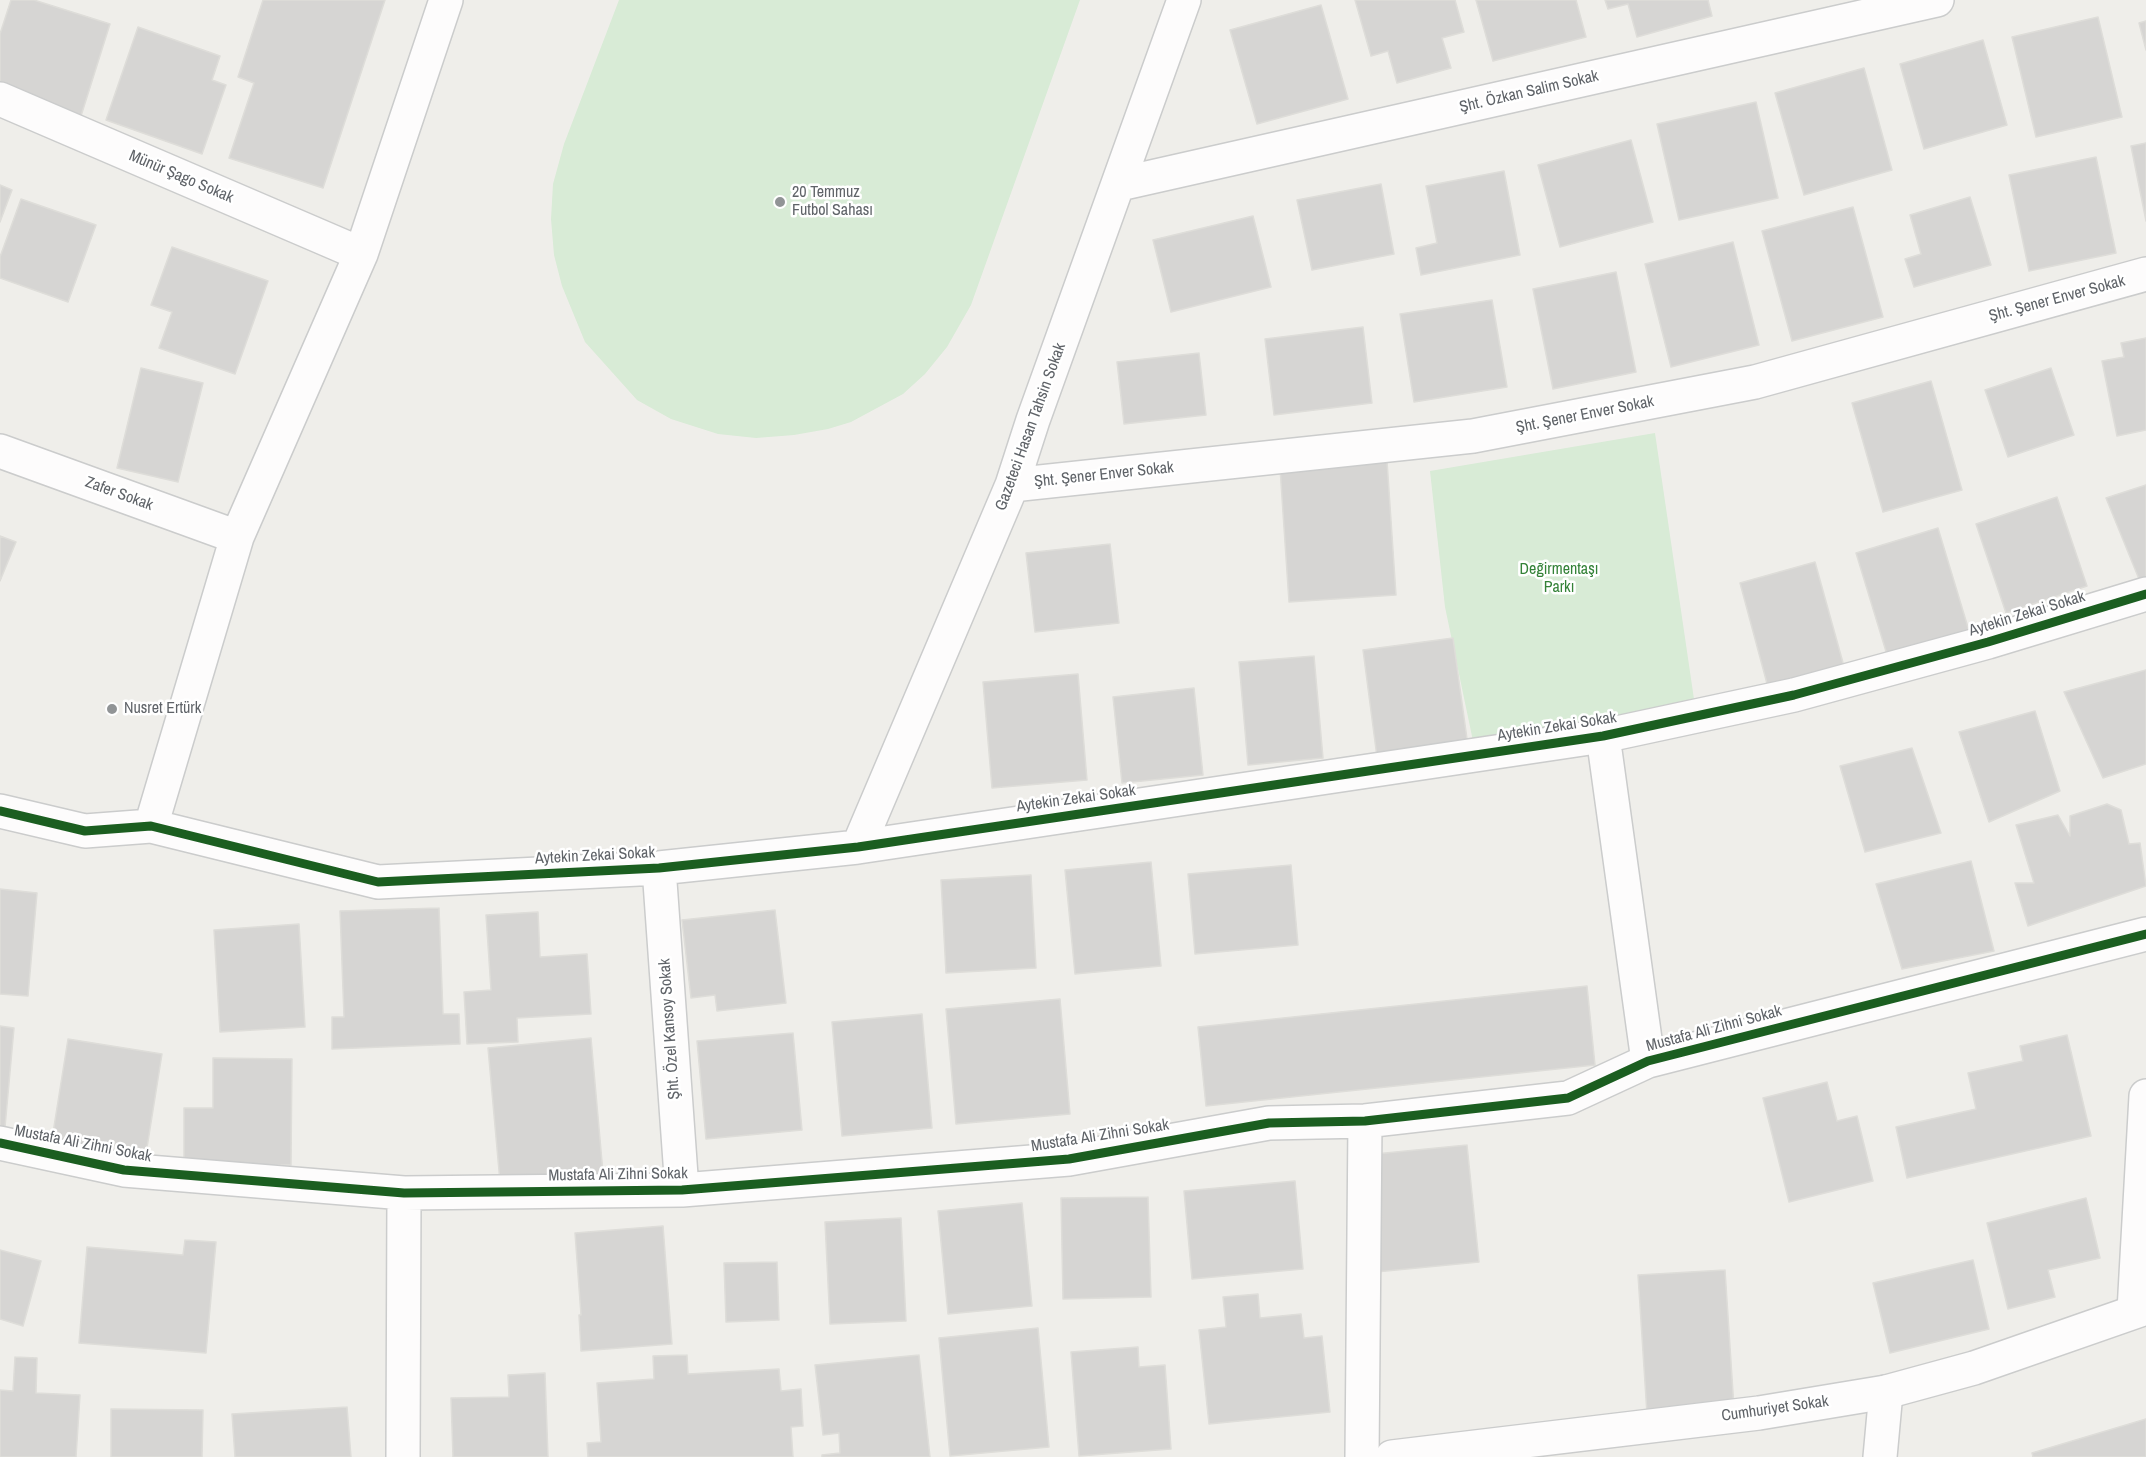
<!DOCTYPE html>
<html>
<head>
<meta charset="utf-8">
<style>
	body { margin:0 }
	canvas { display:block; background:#efeeea }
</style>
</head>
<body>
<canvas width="2146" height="1457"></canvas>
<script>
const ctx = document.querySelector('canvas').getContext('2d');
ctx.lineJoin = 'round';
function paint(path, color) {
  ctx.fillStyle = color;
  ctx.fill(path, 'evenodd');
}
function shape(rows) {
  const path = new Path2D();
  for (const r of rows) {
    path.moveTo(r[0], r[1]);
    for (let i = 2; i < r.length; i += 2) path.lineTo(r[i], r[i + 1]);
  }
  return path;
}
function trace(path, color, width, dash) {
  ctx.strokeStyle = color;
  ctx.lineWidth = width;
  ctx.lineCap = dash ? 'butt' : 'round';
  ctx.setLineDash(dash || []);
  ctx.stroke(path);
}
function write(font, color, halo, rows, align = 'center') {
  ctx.font = font + ' "Archivo Narrow",sans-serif';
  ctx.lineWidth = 5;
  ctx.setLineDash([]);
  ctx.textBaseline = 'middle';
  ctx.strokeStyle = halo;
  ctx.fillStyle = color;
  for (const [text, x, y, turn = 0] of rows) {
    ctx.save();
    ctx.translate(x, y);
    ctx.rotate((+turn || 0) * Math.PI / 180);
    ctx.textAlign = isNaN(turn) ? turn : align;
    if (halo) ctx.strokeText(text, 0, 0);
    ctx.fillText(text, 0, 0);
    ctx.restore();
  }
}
const green = shape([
	[619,0,1080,0,971,305,947,347,925,374,903,394,851,422,828,429,794,435,756,438,718,434,671,419,637,400,585,342,562,286,554,255,551,219,553,184,564,144],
	[1655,433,1695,706,1473,741,1445,607,1430,471]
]);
const building = shape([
	[11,0,34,0,110,24,81,116,0,91,0,34,11,0],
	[263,0,385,0,323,188,229,158,254,83,238,77,263,0],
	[1355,0,1455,0,1464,32,1442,38,1451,68,1397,83,1388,51,1371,56,1355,0],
	[1476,0,1576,0,1586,37,1493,61,1476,0],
	[1605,0,1708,0,1712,16,1637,37,1628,4,1608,9,1605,0],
	[1321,5,1348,99,1257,124,1230,30,1321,5],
	[2098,17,2122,117,2036,137,2012,37,2098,17],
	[2146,21,2146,50,2139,23,2146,21],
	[138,27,220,56,212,80,226,85,202,154,106,120,138,27],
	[1983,40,2007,125,1924,149,1900,64,1983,40],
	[1864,68,1892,170,1804,195,1775,93,1864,68],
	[1756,102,1778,198,1679,220,1657,124,1756,102],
	[1631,140,1653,222,1560,247,1538,165,1631,140],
	[2146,143,2146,221,2131,146,2146,143],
	[2096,157,2116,253,2029,271,2009,175,2096,157],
	[1504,171,1520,255,1421,275,1416,248,1437,243,1426,186,1504,171],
	[1381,184,1394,254,1312,270,1297,200,1381,184],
	[0,185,12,190,0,222,0,185],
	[1970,197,1991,265,1914,287,1905,259,1921,254,1910,215,1970,197],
	[21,199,96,225,68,302,0,278,0,257,21,199],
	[1853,207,1883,317,1792,341,1762,231,1853,207],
	[1253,216,1271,287,1171,312,1153,240,1253,216],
	[1733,242,1759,345,1671,367,1645,264,1733,242],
	[172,247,268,281,235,374,159,348,172,312,151,305,172,247],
	[1616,272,1636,372,1553,389,1533,289,1616,272],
	[1492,300,1507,387,1414,402,1400,314,1492,300],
	[1363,327,1372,403,1274,415,1265,339,1363,327],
	[2146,338,2146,430,2117,436,2102,361,2124,357,2121,343,2146,338],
	[1199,353,1206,415,1124,424,1117,362,1199,353],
	[141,368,203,383,178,482,117,468,141,368],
	[2051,368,2074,435,2008,457,1985,390,2051,368],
	[1931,381,1962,490,1883,512,1852,403,1931,381],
	[1387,461,1396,595,1289,602,1280,468,1387,461],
	[2146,485,2146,582,2141,584,2106,498,2146,485],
	[2057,497,2087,586,2006,613,1976,524,2057,497],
	[1938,528,1970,634,1888,658,1856,553,1938,528],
	[0,536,16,542,0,581,0,536],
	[1110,544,1119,623,1035,632,1026,553,1110,544],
	[1815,562,1845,670,1769,691,1740,583,1815,562],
	[1453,638,1468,746,1377,757,1363,650,1453,638],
	[1314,656,1323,758,1248,765,1239,662,1314,656],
	[2146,670,2146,764,2103,778,2064,692,2146,670],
	[1078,674,1087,780,992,788,983,682,1078,674],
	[1194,688,1203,775,1122,783,1113,697,1194,688],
	[2035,711,2060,791,1989,822,1959,732,2035,711],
	[1912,748,1941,833,1865,852,1840,766,1912,748],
	[2107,804,2121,810,2129,844,2140,843,2146,886,2028,926,2015,883,2034,883,2016,825,2058,815,2070,836,2070,816,2107,804],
	[1971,861,1994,951,1902,969,1876,884,1971,861],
	[1151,862,1161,966,1075,974,1065,870,1151,862],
	[1291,865,1298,945,1195,954,1188,874,1291,865],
	[1031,875,1036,968,946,973,941,880,1031,875],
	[0,889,37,893,28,996,0,994,0,889],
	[439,908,443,1014,459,1014,460,1044,332,1049,332,1017,344,1017,340,911,439,908],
	[775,910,786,1003,717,1011,715,995,691,998,682,920,775,910],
	[538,912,540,957,587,954,591,1014,517,1018,518,1042,467,1044,464,992,491,990,486,915,538,912],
	[299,924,305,1027,220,1032,214,930,299,924],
	[1587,986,1595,1065,1206,1106,1198,1027,1587,986],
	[1060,999,1070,1114,956,1124,946,1009,1060,999],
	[922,1014,932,1128,842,1136,832,1022,922,1014],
	[0,1026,14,1028,5,1127,0,1126,0,1026],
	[793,1033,802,1130,706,1139,697,1041,793,1033],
	[2067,1035,2091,1136,1907,1178,1896,1127,1976,1109,1968,1073,2023,1061,2020,1046,2067,1035],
	[591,1038,603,1173,500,1182,488,1048,591,1038],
	[68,1039,162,1054,146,1154,52,1139,68,1039],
	[213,1058,292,1059,291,1165,184,1164,184,1108,213,1108,213,1058],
	[1827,1082,1837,1121,1857,1116,1873,1181,1789,1202,1763,1098,1827,1082],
	[1467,1145,1479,1262,1376,1272,1365,1155,1467,1145],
	[1295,1181,1303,1269,1192,1279,1184,1191,1295,1181],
	[1148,1197,1151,1297,1063,1299,1061,1198,1148,1197],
	[2086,1198,2100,1258,2048,1270,2055,1297,2008,1309,1987,1223,2086,1198],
	[1022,1203,1032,1306,948,1314,938,1211,1022,1203],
	[901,1218,906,1321,830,1324,825,1222,901,1218],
	[663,1226,672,1344,581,1351,579,1315,581,1315,575,1233,663,1226],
	[185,1240,216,1242,206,1353,79,1343,87,1247,183,1255,185,1240],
	[0,1250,41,1261,23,1326,0,1319,0,1250],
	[1973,1260,1989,1329,1890,1353,1873,1283,1973,1260],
	[777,1262,779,1320,726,1322,724,1263,777,1262],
	[1725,1270,1734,1408,1647,1414,1638,1275,1725,1270],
	[1258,1294,1260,1318,1301,1314,1304,1338,1322,1336,1330,1412,1209,1424,1199,1330,1226,1327,1223,1297,1258,1294],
	[1038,1328,1049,1447,950,1456,939,1338,1038,1328],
	[1138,1347,1139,1367,1165,1365,1171,1449,1079,1456,1071,1352,1138,1347],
	[687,1355,688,1374,779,1369,781,1391,801,1389,803,1426,791,1427,793,1457,588,1457,587,1443,601,1442,597,1383,654,1379,653,1356,687,1355],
	[919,1355,930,1457,822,1457,822,1455,840,1453,839,1433,823,1435,815,1365,919,1355],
	[15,1357,37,1358,36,1393,80,1395,76,1457,0,1457,0,1390,13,1391,15,1357],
	[545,1373,548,1457,453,1457,451,1398,509,1397,508,1375,545,1373],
	[347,1407,351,1457,235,1457,232,1414,347,1407],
	[111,1409,203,1410,202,1457,111,1457,111,1409],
	[2146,1419,2146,1457,2033,1457,2032,1453,2146,1419]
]);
const minor = shape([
	[0,99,361,254],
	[1120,184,1937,0],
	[0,451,237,537],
	[1012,485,1473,436,1755,382,2146,274],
	[1603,736,1648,1061],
	[0,811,85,831,151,826,378,882,659,868,858,847,1603,736,1794,695,1988,642,2146,594],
	[151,826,237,537,361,254,446,0],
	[858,847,1012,485,1033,420,1184,0],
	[659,868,682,1190],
	[0,1143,124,1170,404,1193,682,1190,1069,1159,1269,1123,1365,1121,1568,1098,1648,1061,2146,934],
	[2134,1311,2146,1096],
	[403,1457,404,1193],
	[1362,1457,1365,1121],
	[1880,1457,1886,1392]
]);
const tertiary = shape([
	[1392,1457,1759,1413,1886,1392,1974,1368,2146,1308]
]);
const cycleway = shape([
	[0,811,85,831,151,826,378,882,659,868,858,847,1603,736,1794,695,1988,642,2146,594],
	[0,1143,124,1170,404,1193,682,1190,1069,1159,1269,1123,1365,1121,1568,1098,1648,1061,2146,934]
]);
const markers = [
	[780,202,6,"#919496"],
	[112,709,6,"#919496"]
];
const streetNames = [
	["Şht. Özkan Salim Sokak",1529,92,-13],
	["Münür Şago Sokak",181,177,23],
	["Şht. Şener Enver Sokak",2057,299,-15],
	["Şht. Şener Enver Sokak",1585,415,-11],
	["Gazeteci Hasan Tahsin Sokak",1031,427,-70],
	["Şht. Şener Enver Sokak",1104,475,-6],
	["Zafer Sokak",119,494,20],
	["Aytekin Zekai Sokak",2027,614,-17],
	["Aytekin Zekai Sokak",1557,727,-9],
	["Aytekin Zekai Sokak",1076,799,-8],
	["Aytekin Zekai Sokak",595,856,-3],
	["Şht. Özel Kansoy Sokak",670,1029,-94],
	["Mustafa Ali Zihni Sokak",1714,1029,-15],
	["Mustafa Ali Zihni Sokak",1100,1136,-9],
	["Mustafa Ali Zihni Sokak",83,1144,11],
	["Mustafa Ali Zihni Sokak",618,1175,-1],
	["Cumhuriyet Sokak",1775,1409,-8]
];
const poiNames = [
	["20 Temmuz",792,193],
	["Futbol Sahası",792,211],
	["Nusret Ertürk",124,709]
];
const parkNames = [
	["Değirmentaşı",1559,570],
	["Parkı",1559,588]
];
paint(green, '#d8ebd6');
paint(building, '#d6d5d3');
trace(building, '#deddd9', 1.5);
trace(minor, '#cbcccc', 36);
trace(tertiary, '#cbcccc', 36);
trace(minor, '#fdfcfc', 33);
trace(tertiary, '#fdfcfc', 33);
trace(cycleway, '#1b5e20', 9);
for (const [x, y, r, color] of markers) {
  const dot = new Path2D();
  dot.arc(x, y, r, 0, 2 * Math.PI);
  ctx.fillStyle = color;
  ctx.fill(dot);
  trace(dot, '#fff', 2);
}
write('16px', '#5f6368', '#fff', streetNames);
write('16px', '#5f6368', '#fff', poiNames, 'left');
write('16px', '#348238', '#fff', parkNames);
</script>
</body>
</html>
